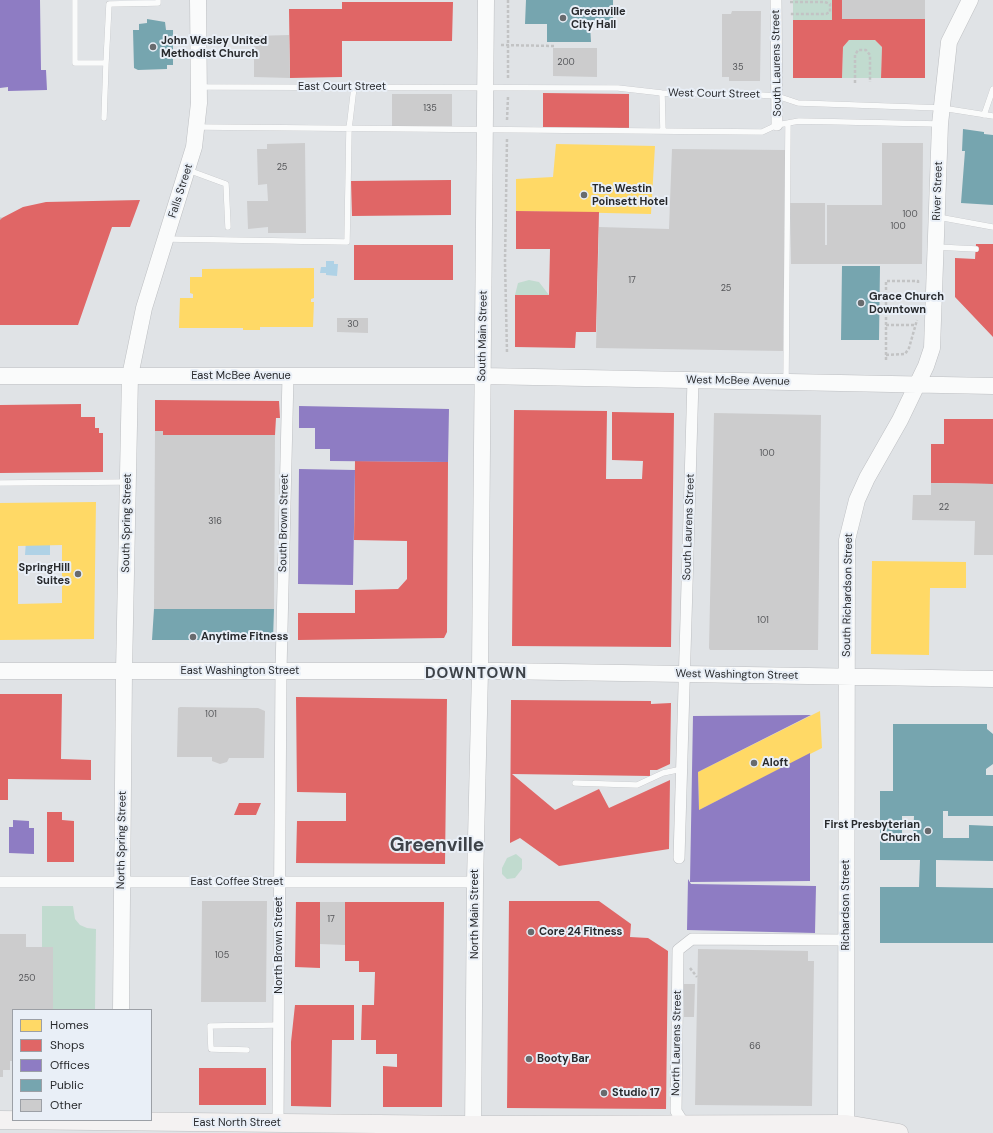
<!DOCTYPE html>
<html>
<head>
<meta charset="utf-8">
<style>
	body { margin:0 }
	#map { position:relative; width:993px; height:1133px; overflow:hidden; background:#e0e3e6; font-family:"DM Sans",sans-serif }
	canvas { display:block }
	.legend { position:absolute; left:12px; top:1009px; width:140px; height:112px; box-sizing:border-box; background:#e9eff7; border:1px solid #9ca0a6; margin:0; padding:5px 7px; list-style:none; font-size:12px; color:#282a2d }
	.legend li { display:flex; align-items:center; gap:8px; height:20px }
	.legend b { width:20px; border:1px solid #9ca0a6 }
</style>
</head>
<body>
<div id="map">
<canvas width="993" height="1133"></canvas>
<ul class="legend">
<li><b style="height:11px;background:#ffd966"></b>Homes</li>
<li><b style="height:11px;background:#e06666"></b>Shops</li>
<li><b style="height:11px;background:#8e7cc3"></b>Offices</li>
<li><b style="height:11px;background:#76a5af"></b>Public</li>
<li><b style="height:11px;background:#cccccd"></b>Other</li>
</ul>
</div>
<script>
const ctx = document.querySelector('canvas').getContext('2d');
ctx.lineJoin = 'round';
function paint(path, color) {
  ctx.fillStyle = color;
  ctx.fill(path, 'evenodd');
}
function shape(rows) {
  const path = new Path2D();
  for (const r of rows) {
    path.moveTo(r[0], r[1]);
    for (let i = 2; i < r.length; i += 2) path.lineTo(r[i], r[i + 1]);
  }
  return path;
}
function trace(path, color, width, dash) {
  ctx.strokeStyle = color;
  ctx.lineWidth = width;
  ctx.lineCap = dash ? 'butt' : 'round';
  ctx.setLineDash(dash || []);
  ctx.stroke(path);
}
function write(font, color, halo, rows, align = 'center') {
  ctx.font = font + ' "DM Sans",sans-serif';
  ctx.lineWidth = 4;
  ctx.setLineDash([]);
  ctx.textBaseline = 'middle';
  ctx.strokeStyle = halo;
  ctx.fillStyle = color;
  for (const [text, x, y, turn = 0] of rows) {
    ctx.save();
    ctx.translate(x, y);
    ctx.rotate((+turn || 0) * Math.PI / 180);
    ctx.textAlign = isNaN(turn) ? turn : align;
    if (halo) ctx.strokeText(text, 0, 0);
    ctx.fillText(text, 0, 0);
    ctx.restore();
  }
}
const green = shape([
	[793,0,832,0,832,20,793,20],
	[849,40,875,40,882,47,881,78,842,78,843,47],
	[529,280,539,282,549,295,515,295,518,283],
	[516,854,522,859,522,869,515,878,507,879,502,874,502,868,507,858],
	[42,906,73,906,75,919,80,925,87,928,96,929,95,1010,53,1010,53,948,42,947]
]);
const water = shape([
	[326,261,334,261,334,264,338,264,337,276,326,275,326,273,320,273,321,267,326,267],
	[26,541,50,542,50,555,25,555]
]);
const homes = shape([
	[556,144,655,146,651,214,516,211,516,179,553,177],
	[314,268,314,298,311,299,311,302,314,302,313,327,260,327,260,330,243,330,243,328,179,328,180,298,193,298,193,294,190,293,190,277,202,277,202,269],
	[96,502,94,639,0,640,0,503],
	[62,545,62,603,18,604,18,546],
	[872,561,966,562,966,588,930,588,929,655,871,654],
	[820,711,822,748,699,810,698,772]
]);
const shops = shape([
	[832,0,925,0,925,78,881,78,882,47,875,40,849,40,843,47,842,78,793,78,793,20,832,20],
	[342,2,453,2,452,41,342,41,342,77,290,78,289,9,342,9],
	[543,93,629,94,629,129,543,128],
	[451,180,451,215,352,216,351,181],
	[140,200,130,227,112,227,78,325,0,325,0,219,23,207,46,202],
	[516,211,599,212,596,332,576,332,575,348,515,347,515,295,549,295,550,249,516,249],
	[976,244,993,244,993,337,955,297,955,258,975,259],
	[354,245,453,245,453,280,354,280],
	[155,400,279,401,280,418,276,418,275,435,163,435,163,431,155,431],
	[81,404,81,417,95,417,95,428,99,428,99,433,103,433,103,472,0,473,0,405],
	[514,410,607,411,606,479,642,479,643,461,612,460,612,412,674,413,671,647,512,646],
	[944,419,993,419,993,484,931,483,931,444,944,444],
	[355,461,448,462,447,632,444,638,298,640,298,613,355,613,355,590,398,589,407,579,407,541,354,540],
	[0,694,62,694,61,759,91,760,91,780,8,779,8,800,0,800],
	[296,697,447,699,445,864,296,863,297,821,346,821,346,793,297,792],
	[511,700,651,701,651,704,671,703,670,764,657,770,650,770,650,776,512,774,555,810,599,789,609,808,670,780,669,849,559,866,520,838,510,843],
	[239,803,261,803,256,815,234,815],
	[47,812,62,812,62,820,74,821,74,862,47,862],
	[509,901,599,901,631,924,630,937,648,938,668,951,666,1109,507,1108],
	[296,902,320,902,320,968,295,967],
	[345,902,444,902,442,1107,383,1107,383,1066,397,1067,397,1054,376,1054,376,1040,361,1040,362,1005,374,1005,375,972,359,972,359,961,345,961],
	[295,1005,354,1005,354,1040,332,1040,331,1107,291,1106,291,1042],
	[199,1068,266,1068,266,1105,199,1105]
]);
const offices = shape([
	[0,0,40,0,41,70,46,70,47,90,8,91,8,87,0,88],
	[299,406,449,409,448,462,330,461,330,449,315,449,315,428,299,428],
	[299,469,355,470,353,585,298,584],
	[811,715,698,772,699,810,810,753,810,881,690,882,693,716],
	[13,820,29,821,29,828,34,828,34,854,9,853,9,827,13,827],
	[688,879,691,884,816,886,815,933,687,930]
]);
const public = shape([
	[526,0,613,0,613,24,590,25,591,42,547,42,547,24,525,24],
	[147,19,165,22,166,30,173,30,173,65,167,65,167,69,138,70,134,68,133,30,139,30,139,24,147,23],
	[963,129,984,132,984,134,993,135,993,205,961,203,965,151,962,151],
	[842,266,880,266,879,340,841,340],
	[154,609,274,609,273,640,152,640],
	[893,724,987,724,987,729,993,734,993,764,986,769,986,775,993,775,993,816,948,816,948,811,943,811,943,838,969,838,969,825,993,826,993,861,936,860,936,887,993,888,993,943,880,943,880,887,919,887,920,860,880,860,880,791,893,791],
	[902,816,914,816,913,837,902,836]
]);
const building = shape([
	[842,0,925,0,925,19,842,19],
	[732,11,761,11,760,81,729,81,729,77,722,77,722,14,731,14],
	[289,35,290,78,254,77,254,36],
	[553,48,597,48,597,77,553,76],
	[392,94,452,94,452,126,392,126],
	[305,143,306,233,268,233,268,227,248,229,247,201,268,201,267,184,258,185,257,149,267,149,267,144],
	[882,143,923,143,922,264,791,264,790,203,825,203,825,245,827,245,827,205,882,205],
	[672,149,786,150,783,351,596,348,599,227,669,229],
	[337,318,368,318,368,333,337,332],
	[714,413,821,415,818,650,710,650,709,648],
	[155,431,163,431,163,435,275,435,274,609,154,609],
	[931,483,993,484,993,555,974,555,975,521,912,520,913,495,931,495],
	[180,707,258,708,265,711,264,758,229,758,227,762,220,764,212,761,212,757,177,757,178,708],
	[202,901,267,901,266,1002,201,1002],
	[320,902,345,902,345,945,320,944],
	[0,934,26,934,26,947,53,947,53,1010,13,1010,13,1061,10,1061,10,1070,3,1070,3,1077,0,1077],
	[698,949,808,951,808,961,814,961,812,1106,695,1105],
	[684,984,695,984,694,1017,684,1017]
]);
const path = shape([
	[790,2,825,2,830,4,830,12,826,14,790,14],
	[501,45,554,46],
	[508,78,508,0],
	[855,83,855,55,858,50,866,50,870,55,870,82],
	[507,120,508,97],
	[507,139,505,262,507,353],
	[0,218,1,219],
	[886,325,915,325],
	[886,355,905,354,909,348,917,320],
	[886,360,886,281,918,281,918,283],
	[690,968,697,977]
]);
const lane = shape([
	[75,0,75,63,106,63,109,4,158,3,158,0],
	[200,87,618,88,662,93,760,95,777,96,798,103,942,108,993,116],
	[662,93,663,131],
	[984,115,993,89],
	[104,118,106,63],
	[198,127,762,132,777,125,799,121,938,124],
	[188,170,226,184,228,227],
	[938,217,993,227],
	[167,239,347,242,349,129,354,87],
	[936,247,976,249],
	[786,381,788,124],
	[0,483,126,482],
	[575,783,637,785,663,773,682,769],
	[247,1050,211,1049,210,1026,279,1025]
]);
const street = shape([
	[776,0,777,125],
	[679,858,693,380],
	[0,882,475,882],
	[278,1123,281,671,288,376],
	[685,1128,684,1124,676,1111,678,950,692,939,846,940]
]);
const secondary = shape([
	[0,376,483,376,993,386],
	[0,671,499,671,993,679],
	[121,1010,124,671,130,376,144,308,194,147,199,103,198,0],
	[473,1133,475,882,480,671,486,0],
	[846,1133,847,540,857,500,867,478,900,420,926,366,932,348,940,124,949,42,970,0]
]);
const primary = shape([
	[0,1120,473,1125,846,1124,899,1133]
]);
const markers = [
	[563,18,4,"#686b6e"],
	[153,47,4,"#686b6e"],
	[584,195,4,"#686b6e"],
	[861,303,4,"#686b6e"],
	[78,574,4,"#686b6e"],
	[193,637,4,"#686b6e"],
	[754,763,4,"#686b6e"],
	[928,831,4,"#686b6e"],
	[531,932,4,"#686b6e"],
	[529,1059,4,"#686b6e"],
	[604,1093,4,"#686b6e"]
];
const numberNames = [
	["200",566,63],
	["35",738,68],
	["135",430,109],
	["25",282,168],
	["100",910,215],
	["100",898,227],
	["17",632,281],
	["25",726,289],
	["30",353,325],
	["100",767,454],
	["22",944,508],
	["316",215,522],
	["101",763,621],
	["101",211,715],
	["17",331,920],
	["105",222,956],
	["250",27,979],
	["66",755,1047]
];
const poiNames = [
	["Greenville",571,12],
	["City Hall",571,25],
	["John Wesley United",161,41],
	["Methodist Church",161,54],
	["The Westin",592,189],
	["Poinsett Hotel",592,202],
	["Grace Church",869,297],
	["Downtown",869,310],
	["SpringHill",70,568,"right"],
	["Suites",70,581,"right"],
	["Anytime Fitness",201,637],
	["Aloft",762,763],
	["First Presbyterian",920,825,"right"],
	["Church",920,838,"right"],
	["Core 24 Fitness",539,932],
	["Booty Bar",537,1059],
	["Studio 17",612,1093]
];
const streetNames = [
	["South Laurens Street",777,63,-91],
	["East Court Street",342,87],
	["West Court Street",714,94,1],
	["Falls Street",181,191,-72],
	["River Street",938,191,-88],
	["South Main Street",483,336,-89],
	["East McBee Avenue",241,376],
	["West McBee Avenue",738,381,1],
	["South Spring Street",127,523,-89],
	["South Brown Street",284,523,-89],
	["South Laurens Street",689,527,-88],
	["South Richardson Street",848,595,-89],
	["East Washington Street",240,671],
	["West Washington Street",737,675,1],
	["North Spring Street",122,840,-89],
	["East Coffee Street",237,882],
	["Richardson Street",846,905,-90],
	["North Main Street",475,914,-90],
	["North Brown Street",279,945,-90],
	["North Laurens Street",677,1043,-89],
	["East North Street",237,1123]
];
const districtNames = [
	["DOWNTOWN",476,674]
];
const townNames = [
	["Greenville",437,846]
];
paint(green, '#c1dbcf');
paint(water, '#afd2e6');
paint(homes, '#ffd966');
paint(shops, '#e06666');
paint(offices, '#8e7cc3');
paint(public, '#76a5af');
paint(building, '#cccccd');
trace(lane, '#bdbfc2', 6);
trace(street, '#bdbfc2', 12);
trace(secondary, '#bdbfc2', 17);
trace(primary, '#bdbec0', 19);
trace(path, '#c2c3c4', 2.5, [3, 2]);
trace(lane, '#fafbfb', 5.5);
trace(street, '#fafbfb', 11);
trace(secondary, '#fafbfb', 16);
trace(primary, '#f4f2f2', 18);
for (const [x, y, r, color] of markers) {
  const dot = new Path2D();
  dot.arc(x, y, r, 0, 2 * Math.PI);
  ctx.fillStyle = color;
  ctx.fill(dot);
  trace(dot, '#e9eff7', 1.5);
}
write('9px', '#535457', null, numberNames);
write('bold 11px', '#282a2d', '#e9eff7', poiNames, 'left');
write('11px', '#282a2d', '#e9eff7', streetNames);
ctx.letterSpacing = '1px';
write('bold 15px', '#3e4349', '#e9eff7', districtNames);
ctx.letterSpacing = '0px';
write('bold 19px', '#3e4349', '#e9eff7', townNames);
</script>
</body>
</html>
